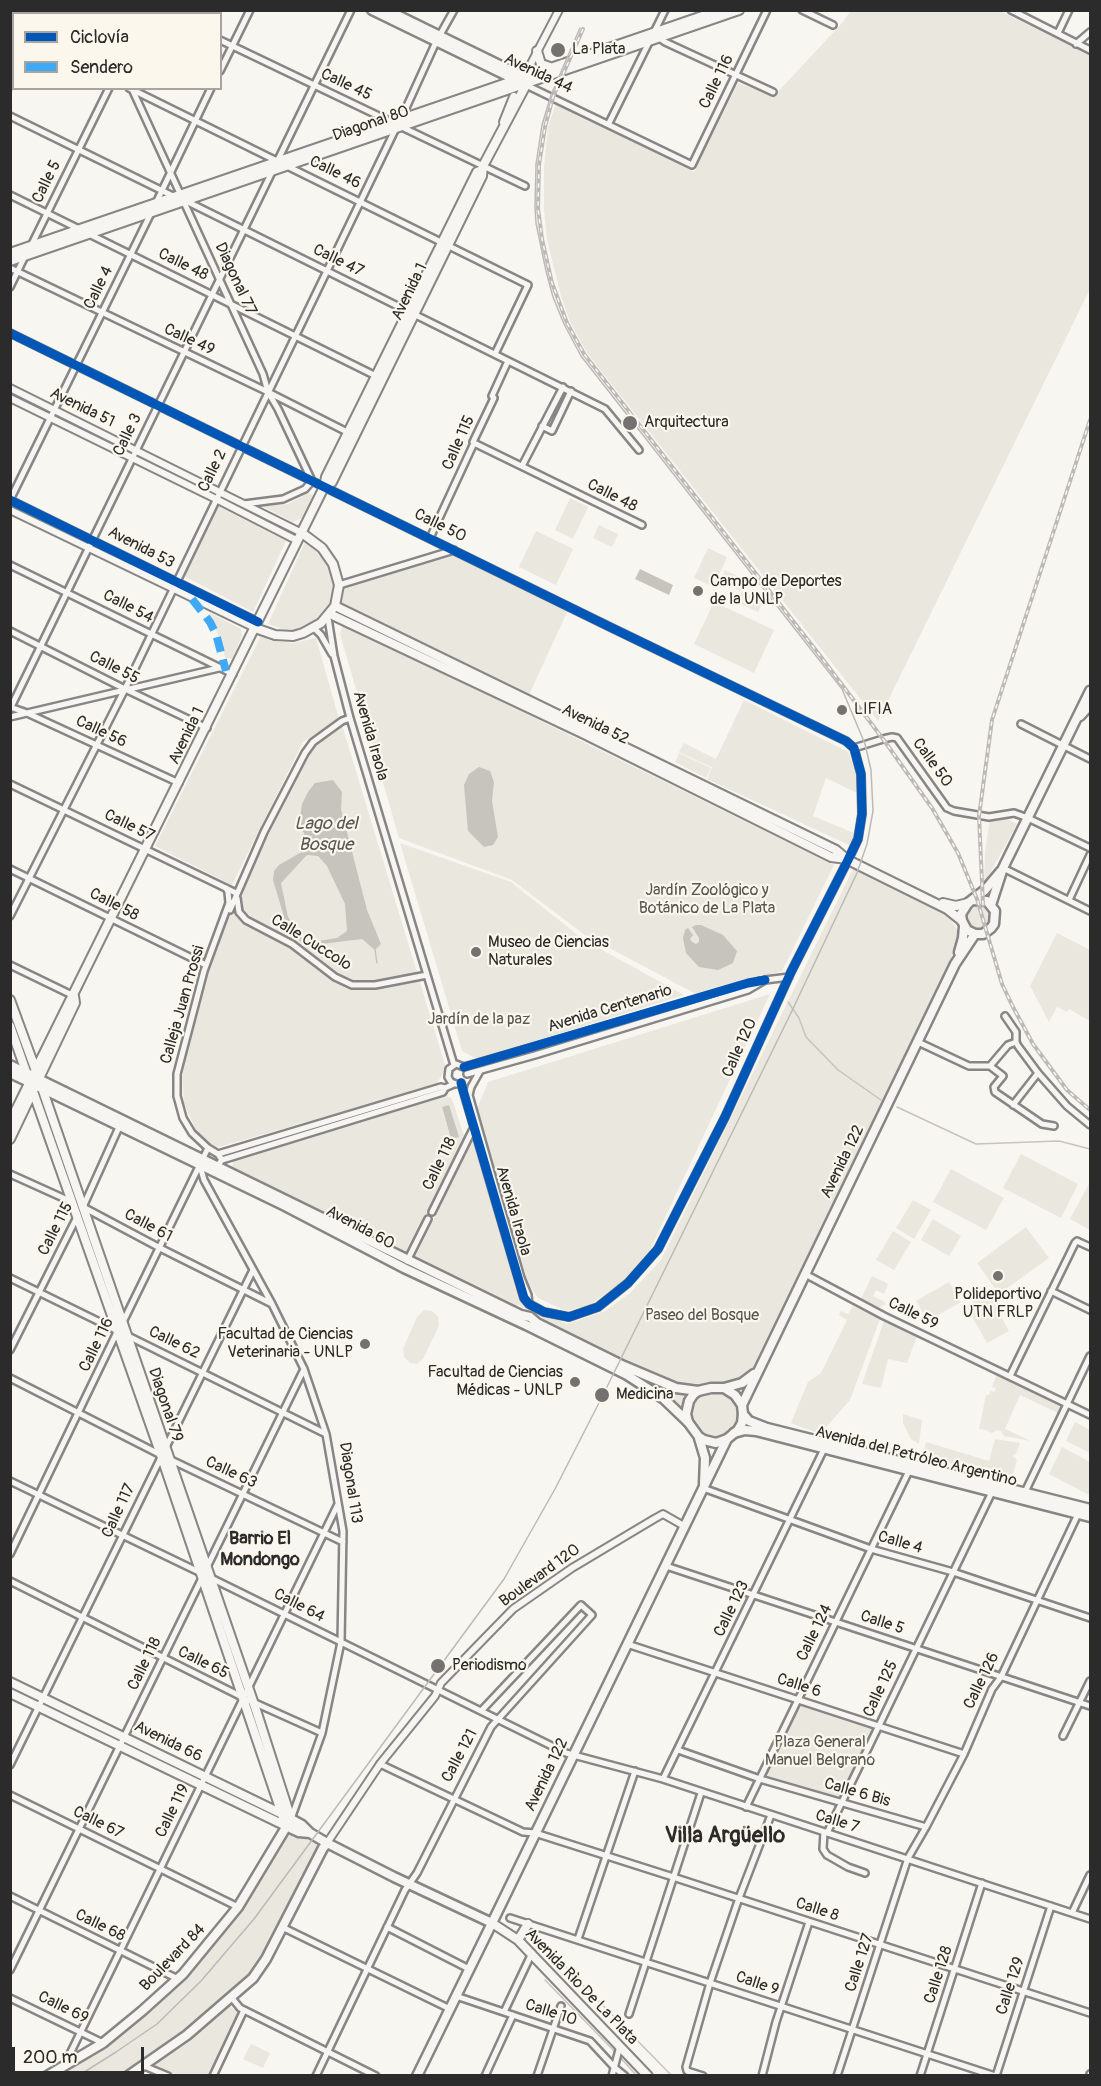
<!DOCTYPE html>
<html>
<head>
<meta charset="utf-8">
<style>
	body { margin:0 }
	#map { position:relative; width:1101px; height:2086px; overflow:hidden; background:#f8f6f0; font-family:Pangolin,sans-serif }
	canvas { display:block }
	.frame { position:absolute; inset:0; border:12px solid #2b2b2b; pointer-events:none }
	.legend { position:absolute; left:12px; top:12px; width:210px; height:78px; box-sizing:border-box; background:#fbf7ec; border:2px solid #a8a59f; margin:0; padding:8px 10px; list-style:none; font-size:18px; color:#2b2b2b }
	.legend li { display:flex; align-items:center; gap:12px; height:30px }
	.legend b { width:30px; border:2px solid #a8a59f }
	.scale { position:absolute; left:12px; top:2047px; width:132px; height:27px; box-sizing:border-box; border:3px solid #2b2b2b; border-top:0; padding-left:8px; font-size:18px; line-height:21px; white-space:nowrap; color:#2b2b2b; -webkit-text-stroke:4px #fbf7ec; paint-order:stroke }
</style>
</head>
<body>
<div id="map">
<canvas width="1101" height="2086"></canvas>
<div class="frame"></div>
<ul class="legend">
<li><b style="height:8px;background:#0057b8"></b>Ciclovía</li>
<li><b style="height:8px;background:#3fa9f5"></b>Sendero</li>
</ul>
<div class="scale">200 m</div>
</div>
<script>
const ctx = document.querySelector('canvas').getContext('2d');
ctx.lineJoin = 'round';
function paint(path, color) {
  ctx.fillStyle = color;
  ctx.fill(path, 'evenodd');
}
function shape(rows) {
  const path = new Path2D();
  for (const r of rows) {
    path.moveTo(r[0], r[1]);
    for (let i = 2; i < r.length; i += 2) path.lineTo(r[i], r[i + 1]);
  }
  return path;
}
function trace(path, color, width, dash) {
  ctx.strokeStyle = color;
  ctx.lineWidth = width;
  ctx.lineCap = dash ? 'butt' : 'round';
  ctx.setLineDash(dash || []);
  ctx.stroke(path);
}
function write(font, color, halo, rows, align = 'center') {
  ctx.font = font + ' Pangolin,sans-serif';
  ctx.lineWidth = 4.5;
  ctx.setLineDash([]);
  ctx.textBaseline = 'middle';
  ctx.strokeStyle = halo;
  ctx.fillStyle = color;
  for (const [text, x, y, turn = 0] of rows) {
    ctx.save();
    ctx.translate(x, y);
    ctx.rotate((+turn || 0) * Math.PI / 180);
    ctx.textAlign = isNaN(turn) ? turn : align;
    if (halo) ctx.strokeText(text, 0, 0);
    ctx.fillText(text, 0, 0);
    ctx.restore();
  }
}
const green = shape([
	[851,10,1000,11,1090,55,1090,289,878,721,587,353,570,322,561,296,547,240,544,209,544,167,548,127,556,103,694,172,738,83,774,96,843,22],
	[308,493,314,496,302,518,293,522,262,506,288,504],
	[570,498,588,507,573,539,555,530],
	[215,505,286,541,253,612,182,575],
	[599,525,618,534,612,547,593,538],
	[536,531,573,549,556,585,519,567],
	[305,542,313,547,329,567,334,587,329,606,317,622,296,631,282,629,268,624],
	[708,548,727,557,714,587,694,578],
	[454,552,568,610,528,697,341,607,342,587],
	[725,570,746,580,741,591,720,581],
	[742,591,763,601,758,612,737,602],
	[714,602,774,630,754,673,694,644],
	[210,613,241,629,242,636,232,659,225,657,220,638,209,616],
	[343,624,834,865,782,971,696,994,585,935,512,880,399,838,340,634],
	[261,636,271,641,293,643,316,638,339,719,303,742,232,885,155,846],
	[744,700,848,752,856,772,857,793,826,778,813,816,854,833,851,846,707,779,713,765,711,767,679,752,684,743,716,759],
	[342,725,446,1068,436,1085,215,1148,200,1138,184,1104,182,1076,187,1044,209,966,227,919,314,743],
	[679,753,711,768,706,778,675,762],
	[990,817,1004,817,1017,824,984,884,985,852],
	[400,843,511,882,584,940,684,995,477,1059,462,1051],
	[853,869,948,915,958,931,956,948,752,1369,740,1382,689,1387,674,1384,544,1323,542,1317,519,1305,514,1307,415,1257,473,1140,516,1289,527,1305,567,1324,605,1311,630,1293,661,1260],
	[974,903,984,904,992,912,992,922,979,932,969,929,963,914],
	[1057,933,1090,950,1090,1021,1069,1009,1067,1012,1057,1007,1049,1022,1030,986],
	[770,994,649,1252,623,1281,590,1305,566,1311,538,1298,528,1283,477,1109,488,1082],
	[446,1096,451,1098,453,1102,465,1139,408,1254,232,1167,234,1159],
	[449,1105,458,1137,451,1139,442,1108],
	[1021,1154,1078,1184,1061,1218,1003,1188],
	[951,1169,1004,1198,986,1230,933,1202],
	[1090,1182,1090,1230,1070,1219],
	[913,1200,931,1210,914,1239,896,1228],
	[933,1219,961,1236,949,1256,921,1240],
	[1026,1227,1049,1258,999,1294,977,1263],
	[893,1231,911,1242,894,1270,876,1260],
	[872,1276,888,1284,884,1294,876,1290,873,1296,885,1302,885,1305,879,1307,861,1299],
	[949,1282,961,1302,928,1321,916,1301],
	[988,1293,1009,1331,987,1343,966,1306],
	[853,1306,880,1319,850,1400,820,1434,791,1423,808,1382,821,1373,846,1322,846,1319,839,1315,841,1311,848,1314],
	[424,1310,432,1311,438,1317,439,1326,423,1359,417,1364,410,1363,404,1357,403,1349,417,1317],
	[884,1321,917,1336,907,1363,888,1359,881,1388,862,1384],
	[619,1369,690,1393,684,1401,682,1412,654,1387],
	[1000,1375,1060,1406,1058,1413,1020,1395,1005,1429,1031,1441,1004,1436,1001,1431,997,1430,992,1433,986,1430,979,1429,986,1395,989,1395,991,1391,994,1392,996,1388,992,1387,996,1376],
	[723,1393,737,1402,741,1418,733,1432,718,1440,709,1439,695,1424,691,1417,691,1408,693,1401,701,1396],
	[903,1414,922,1420,919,1444,911,1439,903,1423],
	[1075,1422,1090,1430,1090,1453,1066,1441],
	[995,1439,1020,1443,1017,1452,1012,1456,1017,1460,1011,1482,923,1455,926,1442,989,1461],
	[1062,1447,1090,1462,1089,1495,1049,1474],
	[800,1704,873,1728,841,1799,764,1777],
	[288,1831,310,1837,321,1843,263,1957,250,1977,184,2032,121,2075,56,2076,185,1977,239,1912],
	[228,2004,240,2014,208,2075,177,2075,152,2064],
	[251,2044,270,2053,263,2068,243,2059]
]);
const water = shape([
	[640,569,673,585,669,595,635,579],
	[479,767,490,771,494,782,492,801,498,837,493,845,484,847,468,831,464,785,469,774],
	[333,780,342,792,341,809,367,910,381,944,375,950,362,939,305,946,287,927,273,880,274,871,279,865,305,850,304,833,299,826,302,804,308,792,315,783],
	[307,855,318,856,327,866,345,904,347,931,337,938,319,941,306,941,288,917,281,883],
	[696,925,701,925,723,935,737,951,733,963,718,970,699,967,686,953,683,938,685,930,688,928,693,935,690,939,692,942,696,944,699,942,699,938,692,927],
	[449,1105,459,1137,451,1139,442,1107]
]);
const stream = shape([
	[375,950,377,963],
	[788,1002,799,1018,806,1037,838,1070,881,1100],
	[897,1107,976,1144,1059,1141,1090,1149],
	[532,1933,672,2076],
	[545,1980,616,2053],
	[619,2056,637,2076]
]);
const minor = shape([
	[97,10,98,14],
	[160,10,166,14],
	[802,10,833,25],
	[1011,10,1090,50],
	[46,14,48,10],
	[146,14,147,10],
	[10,32,14,33],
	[1058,33,1069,10],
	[658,37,665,42,773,92],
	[220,40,525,186],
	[1076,44,1090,32],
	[220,71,250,10],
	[526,85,692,165,767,10],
	[10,86,14,80],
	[129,88,528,285,495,354],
	[132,89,263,374,268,392,278,409,312,481,305,489,283,499,244,504],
	[10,116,175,197],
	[401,119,436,42,454,10],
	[609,123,665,10],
	[10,195,79,229],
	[184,200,605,409,639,450],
	[156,203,211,88],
	[87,233,376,376],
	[30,248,109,88],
	[10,268,268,392,349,433],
	[10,287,25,256],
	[10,333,610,627,846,741,854,748,861,774,862,814,858,839,848,860,791,972,725,1117,658,1249,628,1283,598,1307,569,1317,544,1312,529,1304,524,1298,461,1083],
	[542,426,552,431,571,391],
	[474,443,642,525],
	[522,466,563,387],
	[10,500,152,211],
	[430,538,474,443,473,442,494,398,492,396,508,361],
	[10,565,233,674],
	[339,585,454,550],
	[328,618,334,656,350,718,454,1065],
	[314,628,321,635,332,654],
	[10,631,125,689,207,728],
	[10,707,27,713,179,783],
	[10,709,351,10],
	[10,717,219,668],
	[1021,724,1090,759],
	[854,748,883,739,892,737,897,738,947,808,954,811,989,817,1014,813,1028,818,1090,848],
	[10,784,236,893],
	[1003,868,1090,911],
	[10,869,206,965],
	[237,898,239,912,246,920,292,944,335,977,352,985,375,985,427,975],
	[1069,900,1090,855],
	[230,910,264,832,305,753,313,742,342,721,350,718],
	[10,916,125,689,396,128],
	[10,965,74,996],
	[1005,1016,1016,1032,1016,1042,1018,1046,1038,1073,1067,1106,1090,1125],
	[918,1042,969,1066,990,1066,1003,1076,994,1087,995,1092,1042,1124,1054,1126],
	[990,1066,1008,1045,1016,1042],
	[464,1067,760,981],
	[480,1071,471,1087,469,1095,521,1278,528,1295,529,1304],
	[467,1074,535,1055,748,990,765,980,789,977],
	[456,1084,451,1082,448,1077,449,1069,456,1064,464,1067],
	[1013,1105,1038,1073],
	[218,1154,441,1087,445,1088],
	[222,1160,218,1154,208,1148,192,1133,183,1118,177,1096,177,1074,204,971,229,903,228,892,226,888],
	[200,1166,204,1180,272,1304,304,1369,326,1434,343,1531,341,1642,322,1733,291,1819],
	[217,1166,222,1160,443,1092,445,1088,454,1084],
	[10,1174,72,1202],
	[83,1207,160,1248,272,1304],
	[83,1207,120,1125],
	[432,1212,473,1129],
	[407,1261,428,1219],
	[805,1274,884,1316,1090,1415],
	[10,1278,118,1331],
	[1051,1291,1090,1310],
	[123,1322,208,1148],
	[126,1335,326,1434],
	[10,1350,77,1217],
	[1010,1376,1075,1243,1077,1241,1079,1242,1090,1247],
	[10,1378,161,1455],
	[169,1459,343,1542],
	[10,1481,201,1573],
	[703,1488,871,1549,953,1572,1090,1618],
	[1025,1492,1090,1356],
	[10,1554,118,1330],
	[666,1566,1090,1706],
	[207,1567,304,1369],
	[209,1577,566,1753,663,1779,1090,1919],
	[10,1581,244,1698,322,1733],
	[627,1644,964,1754],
	[1063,1736,1090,1681],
	[678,1750,760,1779,926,1827],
	[380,1764,523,1832,535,1833,673,1877,1090,2013],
	[10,1765,253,1270],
	[663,1779,824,1449],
	[10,1795,238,1907],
	[746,1807,909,1471],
	[824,1832,823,1849,827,1855,848,1867,865,1873],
	[827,1833,992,1492],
	[10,1896,178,1979],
	[1072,1913,1090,1875],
	[510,1918,995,2076],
	[282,1927,450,2009],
	[387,1927,469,1969],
	[578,1939,635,1771],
	[10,1970,202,1578],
	[456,1996,590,2041,615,2068,625,2076],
	[10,1998,103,2043],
	[232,1998,240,2008,376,2076],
	[504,2012,532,1953],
	[629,2014,701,1793],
	[65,2064,338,1504],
	[144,2066,168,2076],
	[213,2076,244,2010],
	[316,2076,405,1890,417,1873,491,1727,592,1615,581,1605,482,1710],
	[485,2076,513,2015],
	[537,2076,561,2006],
	[612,2076,620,2046],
	[703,2076,687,2071,686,2067,710,1983,739,1898,771,1815],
	[762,2076,776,2022,809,1922],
	[837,2076,908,1858,926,1827,964,1754,992,1689,1001,1677,1078,1514],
	[920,2076,982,1883],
	[996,2076,1051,1906],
	[1090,2076,1090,2074]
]);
const tertiary = shape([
	[524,77,559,10],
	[10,388,302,533],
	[10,398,216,499,298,541],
	[10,500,258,622],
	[10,510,255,628],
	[327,1843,380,1764,435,1696,441,1683,513,1609,572,1568,654,1519,663,1514,684,1526]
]);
const secondary = shape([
	[537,51,541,64,550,67],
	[504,122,514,97],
	[10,253,720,10],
	[10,261,739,10],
	[324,487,332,482,482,176,483,166,526,85],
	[335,606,836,850,848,860,947,909,962,921],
	[330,614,584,734,831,857,847,859],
	[255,628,275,635,293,636,303,633,321,623,335,606,339,585,333,564,322,548,302,533],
	[943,903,956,906,968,903],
	[10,1000,36,1071],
	[10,1026,161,1455,286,1826],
	[41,1085,256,1710,291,1819],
	[10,1122,324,487,326,477,477,172,482,170],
	[10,1139,75,1003,74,996],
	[10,1682,282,1814],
	[10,1693,286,1826],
	[492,1923,518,1940,648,2076],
	[518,1940,528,1924]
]);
const primary = shape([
	[372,10,526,85],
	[387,10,524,77],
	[10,1065,521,1315,530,1317,537,1323,624,1366,676,1388,698,1391],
	[10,1073,285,1206,404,1268,526,1325,627,1375,664,1399,688,1422],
	[743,1414,749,1421,767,1428,1090,1509],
	[734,1433,745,1430,756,1431,1090,1517],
	[417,2076,492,1923]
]);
const trunk = shape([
	[1080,716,1090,705],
	[973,900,987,901,995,911,994,924,991,928,983,934,975,934,967,930,962,921,961,914,968,903,985,890,1001,871],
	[991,905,1003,868,1090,691],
	[959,952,963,938,964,926],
	[711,1388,724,1388,735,1395,742,1405,743,1414,742,1423,738,1430,727,1439,716,1443,704,1440,699,1437,688,1422,686,1414,689,1401,693,1395,698,1391,711,1388],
	[724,1388,742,1383,754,1374],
	[742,1405,955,964,975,934],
	[699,1438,705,1458,704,1484],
	[286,1826,299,1832,310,1833],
	[47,2076,103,2043,142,2011,183,1974,238,1907,291,1819,302,1825,310,1833,327,1843,394,1877,492,1923,727,1439],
	[128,2076,187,2035,253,1978,266,1959,323,1848,327,1843]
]);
const tram = shape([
	[78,2076,116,2052,157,2024,201,1981,254,1919,504,1579,555,1489,603,1395,790,1015,857,873,867,844,873,811,871,770,865,744,842,689,581,356,564,324,553,297,546,271,536,223,535,207,536,164,542,125,551,95,580,28]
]);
const rail = shape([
	[583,29,553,97,545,127,539,165,538,208,542,239,552,283,567,323,584,354,818,653,883,739,932,808,958,853,977,899,1002,984,1013,1007,1033,1044,1067,1090,1090,1110],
	[983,905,979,816,992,720,1090,420]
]);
const quiet = shape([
	[192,599,210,622,216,634,226,671]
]);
const cycleway = shape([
	[10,333,610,627,846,741,854,748,861,774,862,814,858,839,848,860,791,972,725,1117,658,1249,628,1283,598,1307,569,1317,544,1312,529,1304,524,1298,461,1083],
	[10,500,258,622],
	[464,1067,748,983,765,980]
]);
const markers = [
	[558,50,8,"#737270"],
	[630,423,8,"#737270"],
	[698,591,6,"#737270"],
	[842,710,6,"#737270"],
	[476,952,6,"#737270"],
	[998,1276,6,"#737270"],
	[365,1344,6,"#737270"],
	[575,1382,6,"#737270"],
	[602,1395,8,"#737270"],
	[438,1666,8,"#737270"]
];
const poiNames = [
	["La Plata",572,50],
	["Arquitectura",644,423],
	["Campo de Deportes",710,582],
	["de la UNLP",710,600],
	["LIFIA",854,710],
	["Museo de Ciencias",488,943],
	["Naturales",488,961],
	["Polideportivo",998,1295,"center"],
	["UTN FRLP",998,1313,"center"],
	["Facultad de Ciencias",353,1335,"right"],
	["Veterinaria - UNLP",353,1353,"right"],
	["Facultad de Ciencias",563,1373,"right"],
	["Médicas - UNLP",563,1391,"right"],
	["Medicina",616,1395],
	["Periodismo",452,1666]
];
const streetNames = [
	["Avenida 44",538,74,25],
	["Calle 116",717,82,-64],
	["Calle 45",346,85,25],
	["Diagonal 80",371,124,-19],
	["Calle 46",335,173,26],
	["Calle 5",47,182,-64],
	["Calle 47",338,261,26],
	["Calle 48",183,265,26],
	["Diagonal 77",235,279,65],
	["Calle 4",99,288,-64],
	["Avenida 1",410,292,-64],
	["Calle 49",189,340,25],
	["Avenida 51",82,408,26],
	["Calle 3",128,435,-64],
	["Calle 115",459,443,-66],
	["Calle 2",213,471,-64],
	["Calle 48",612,496,27],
	["Calle 50",440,526,26],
	["Avenida 53",141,548,27],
	["Calle 54",128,607,27],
	["Calle 55",114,668,27],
	["Avenida 52",595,725,26],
	["Calle 56",101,732,25],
	["Avenida 1",187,736,-64],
	["Avenida Iraola",370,736,74],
	["Calle 50",932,763,54],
	["Calle 57",129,826,26],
	["Calle 58",114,905,27],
	["Calle Cuccolo",311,943,32],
	["Calleja Juan Prossi",183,1005,-74],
	["Avenida Centenario",610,1009,-17],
	["Calle 120",740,1048,-66],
	["Avenida 122",843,1162,-64],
	["Calle 118",440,1164,-64],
	["Avenida Iraola",513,1211,74],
	["Calle 61",148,1226,28],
	["Avenida 60",360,1228,28],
	["Calle 115",56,1229,-63],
	["Calle 59",913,1314,26],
	["Calle 62",174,1343,26],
	["Calle 116",97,1345,-64],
	["Diagonal 79",165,1405,71],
	["Avenida del Petróleo Argentino",916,1457,14],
	["Calle 63",231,1473,25],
	["Diagonal 113",350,1483,81],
	["Calle 117",119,1511,-65],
	["Calle 4",900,1543,16],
	["Boulevard 120",540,1576,-36],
	["Calle 64",299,1606,27],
	["Calle 123",732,1609,-64],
	["Calle 5",882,1623,18],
	["Calle 124",815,1633,-64],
	["Calle 65",203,1663,26],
	["Calle 118",145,1664,-64],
	["Calle 126",982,1681,-64],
	["Calle 6",799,1686,18],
	["Calle 125",881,1689,-65],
	["Avenida 66",168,1742,26],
	["Calle 121",460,1756,-62],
	["Avenida 122",547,1775,-64],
	["Calle 6 Bis",857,1793,16],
	["Calle 119",173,1811,-64],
	["Calle 7",837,1822,17],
	["Calle 67",98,1823,26],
	["Calle 8",817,1910,18],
	["Calle 68",100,1926,26],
	["Boulevard 84",173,1958,-46],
	["Calle 127",860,1963,-72],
	["Calle 128",939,1975,-72],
	["Calle 9",757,1984,19],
	["Calle 129",1011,1986,-72],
	["Avenida Rìo De La Plata",581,1987,46],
	["Calle 69",63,2008,26],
	["Calle 10",551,2013,18]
];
const parkNames = [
	["Jardín Zoológico y",707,891],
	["Botánico de La Plata",707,909],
	["Jardín de la paz",479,1020],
	["Paseo del Bosque",702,1316],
	["Plaza General",820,1743],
	["Manuel Belgrano",820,1761]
];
const waterNames = [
	["Lago del",326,824],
	["Bosque",326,845]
];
const neighbourhoodNames = [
	["Barrio El",260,1539],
	["Mondongo",260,1560]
];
const districtNames = [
	["Villa Argüello",725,1836]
];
paint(green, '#e9e7de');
paint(water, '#c6c4bd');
trace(stream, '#c6c4bd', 1.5);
trace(minor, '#878684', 10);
trace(tertiary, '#878684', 10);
trace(secondary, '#878684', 12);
trace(primary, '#878684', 13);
trace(trunk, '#878684', 13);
trace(minor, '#f6f5f1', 5);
trace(tertiary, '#f6f5f1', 6);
trace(secondary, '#f6f5f1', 8);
trace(primary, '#f6f5f1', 8);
trace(trunk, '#f6f5f1', 8);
trace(tram, '#bcbab8', 1.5);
trace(rail, '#bcbab8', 4);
trace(rail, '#fbf7ec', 1.5, [4.5]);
trace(quiet, '#3fa9f5', 8, [15, 8]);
trace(cycleway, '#0057b8', 9);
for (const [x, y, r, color] of markers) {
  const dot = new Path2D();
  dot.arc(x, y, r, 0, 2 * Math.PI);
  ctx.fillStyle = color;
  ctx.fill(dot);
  trace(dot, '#fbf7ec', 2);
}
write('16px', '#2b2b2b', '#fbf7ec', poiNames, 'left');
write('16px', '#2b2b2b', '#fbf7ec', streetNames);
write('16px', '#585754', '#fbf7ec', parkNames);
write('italic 18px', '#5a5956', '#fbf7ec', waterNames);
write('bold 18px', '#2b2b2b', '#fbf7ec', neighbourhoodNames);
write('bold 22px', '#2b2b2b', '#fbf7ec', districtNames);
</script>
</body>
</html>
